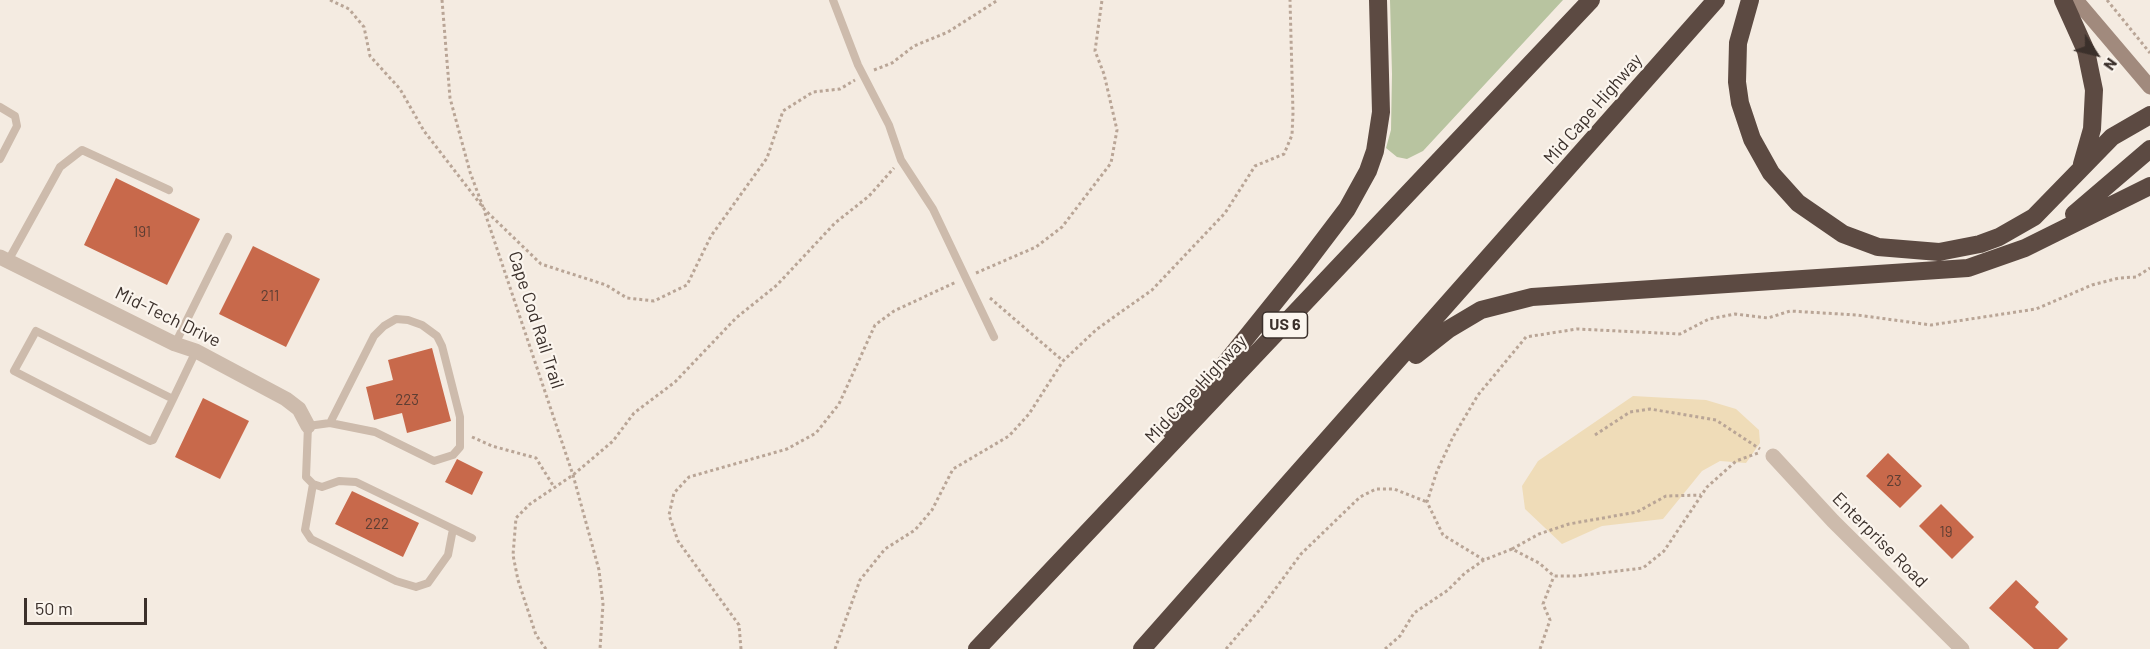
<!DOCTYPE html>
<html>
<head>
<meta charset="utf-8">
<style>
	body { margin:0 }
	#map { position:relative; width:2150px; height:649px; overflow:hidden; background:#f4ebe1; font-family:Barlow,sans-serif }
	canvas { display:block }
	.north { position:absolute; left:2066px; top:24px; width:60px; height:60px; -webkit-text-stroke:4px #fbf5ee; paint-order:stroke; rotate:125deg; font-size:16px; font-weight:700; line-height:24px; text-align:center; color:#3b302b }
	.north::after { content:''; display:block; margin:auto; width:21px; height:27px; background:#3b302b; clip-path:polygon(50% 0,100% 100%,50% 72%,0 100%) }
	.scale { position:absolute; left:24px; top:598px; width:123px; height:27px; box-sizing:border-box; border:3px solid #3b302b; border-top:0; padding-left:8px; font-size:18px; line-height:21px; white-space:nowrap; color:#3b302b; -webkit-text-stroke:4px #fbf5ee; paint-order:stroke }
</style>
</head>
<body>
<div id="map">
<canvas width="2150" height="649"></canvas>
<div class="north">N</div>
<div class="scale">50 m</div>
</div>
<script>
const ctx = document.querySelector('canvas').getContext('2d');
ctx.lineJoin = 'round';
function paint(path, color) {
  ctx.fillStyle = color;
  ctx.fill(path, 'evenodd');
}
function shape(rows) {
  const path = new Path2D();
  for (const r of rows) {
    path.moveTo(r[0], r[1]);
    for (let i = 2; i < r.length; i += 2) path.lineTo(r[i], r[i + 1]);
  }
  return path;
}
function trace(path, color, width, dash) {
  ctx.strokeStyle = color;
  ctx.lineWidth = width;
  ctx.lineCap = dash ? 'butt' : 'round';
  ctx.setLineDash(dash || []);
  ctx.stroke(path);
}
function write(font, color, halo, rows, align = 'center') {
  ctx.font = font + ' Barlow,sans-serif';
  ctx.lineWidth = 4.5;
  ctx.setLineDash([]);
  ctx.textBaseline = 'middle';
  ctx.strokeStyle = halo;
  ctx.fillStyle = color;
  for (const [text, x, y, turn = 0] of rows) {
    ctx.save();
    ctx.translate(x, y);
    ctx.rotate((+turn || 0) * Math.PI / 180);
    ctx.textAlign = isNaN(turn) ? turn : align;
    if (halo) ctx.strokeText(text, 0, 0);
    ctx.fillText(text, 0, 0);
    ctx.restore();
  }
}
const green = shape([
	[1390,0,1563,0,1423,151,1407,159,1397,157,1386,148,1391,130,1392,74]
]);
const sand = shape([
	[1633,396,1706,400,1736,409,1759,430,1760,443,1746,463,1720,461,1702,471,1663,519,1602,526,1562,544,1525,509,1522,486,1538,461]
]);
const building = shape([
	[116,178,200,219,167,285,84,245],
	[253,246,320,279,286,347,219,314],
	[432,348,451,421,407,433,402,413,374,420,366,387,393,380,388,360],
	[203,398,249,421,220,479,175,457],
	[1888,453,1922,486,1900,508,1866,476],
	[457,459,483,472,472,495,445,482],
	[352,491,419,523,403,557,335,524],
	[1941,504,1974,537,1952,559,1919,526],
	[2016,580,2039,602,2035,607,2068,639,2058,649,2034,649,1989,608]
]);
const path = shape([
	[330,0,349,9,364,27,370,56,400,89,424,131,485,210,541,264,606,285,627,298,654,301,687,285,711,236,767,158,783,111,813,92,840,89,855,80],
	[442,0,450,98,470,172,483,207],
	[2107,0,2150,53],
	[874,70,892,63,914,46,948,32,998,0],
	[485,213,573,475,599,570,603,604,600,649],
	[976,273,1036,247,1062,227,1111,163,1117,130,1104,74,1095,51,1102,0],
	[990,298,1062,360],
	[1595,435,1630,412,1650,409,1716,420,1760,449],
	[472,437,492,446,536,458,554,487],
	[1512,549,1539,534,1569,524,1637,512,1666,496,1701,495],
	[1484,560,1443,535,1427,502,1437,471,1453,437,1478,395,1526,337,1577,329,1680,334,1709,319,1735,314,1768,318,1790,311,1857,315,1931,325,2036,309,2092,285,2119,278,2136,277,2150,268],
	[546,649,536,635,518,580,513,555,516,518,530,504,573,475,613,441,634,413,675,382,736,318,777,285,835,223,869,196,894,168],
	[741,649,739,625,678,541,669,515,674,493,689,477,787,449,816,433,839,404,875,325,894,311,956,282],
	[835,649,860,580,885,549,915,530,932,510,953,469,1009,436,1029,414,1063,361,1097,329,1152,290,1225,213,1255,166,1284,154,1292,135,1293,113,1290,0],
	[1226,649,1262,607,1301,554,1360,497,1376,489,1394,489,1427,502],
	[1385,649,1400,636,1414,613,1448,590,1465,573,1484,560,1512,549,1539,563,1554,576,1576,576,1643,568,1664,551,1707,487,1736,461,1758,453],
	[1540,649,1550,620,1543,604,1554,576]
]);
const service = shape([
	[833,0,858,65,889,125,901,160,933,209,994,337],
	[0,107,15,116,17,126,0,159],
	[8,261,60,167,82,150,169,190],
	[175,344,228,237],
	[173,399,36,331,14,371,150,441,153,440,173,399,196,351],
	[330,423,374,336,384,326,396,319,408,320,422,325,437,336,442,346,460,417,460,447,453,455,434,461,375,432,330,423,308,426,306,477,313,484,322,487,339,481,356,482,472,538],
	[313,484,305,530,311,539,396,581,416,587,428,583,448,555,453,529]
]);
const minor = shape([
	[0,257,175,344,196,351,286,399,299,409,308,426],
	[1773,456,1833,521,1962,649]
]);
const secondary = shape([
	[2076,0,2150,87]
]);
const motorway = shape([
	[1750,0,1738,43,1737,82,1740,103,1752,139,1771,173,1798,203,1843,234,1878,247,1939,252,1980,244,1999,237,2034,217,2112,137,2150,115],
	[2063,0,2086,51,2094,90,2092,129,2082,164],
	[2074,214,2150,149],
	[1416,355,1449,329,1481,310,1532,297,1968,268,2025,248,2150,186],
	[1171,431,1303,267,1347,209,1368,171,1375,151,1381,112,1378,0],
	[977,649,1591,0],
	[1142,649,1716,0]
]);
const numberNames = [
	["191",142,232],
	["211",270,296],
	["223",407,400],
	["23",1894,481],
	["222",377,524],
	["19",1946,532]
];
const shields = [
	[1285,325,45]
];
const shieldNames = [
	["US 6",1285,325]
];
const streetNames = [
	["Mid Cape Highway",1593,109,-49],
	["Mid-Tech Drive",168,317,26],
	["Cape Cod Rail Trail",536,320,72],
	["Mid Cape Highway",1196,389,-47],
	["Enterprise Road",1880,540,45]
];
paint(green, '#b8c4a0');
paint(sand, '#efdcb8');
paint(building, '#c8694b');
trace(path, '#b9a596', 3, [3, 3]);
trace(service, '#cdbbac', 8);
trace(minor, '#cdbbac', 15);
trace(secondary, '#a18a7d', 15);
trace(motorway, '#5c4a42', 18);
write('15px', '#5e3e33', null, numberNames);
for (const [x, y, w] of shields) {
  const box = new Path2D();
  box.roundRect(x - w / 2, y - 13, w, 26, 4.5);
  ctx.fillStyle = '#fbf5ee';
  ctx.fill(box);
  trace(box, '#3b302b', 1.5);
}
write('bold 16px', '#3b302b', null, shieldNames);
write('18px', '#3b302b', '#fbf5ee', streetNames);
</script>
</body>
</html>
